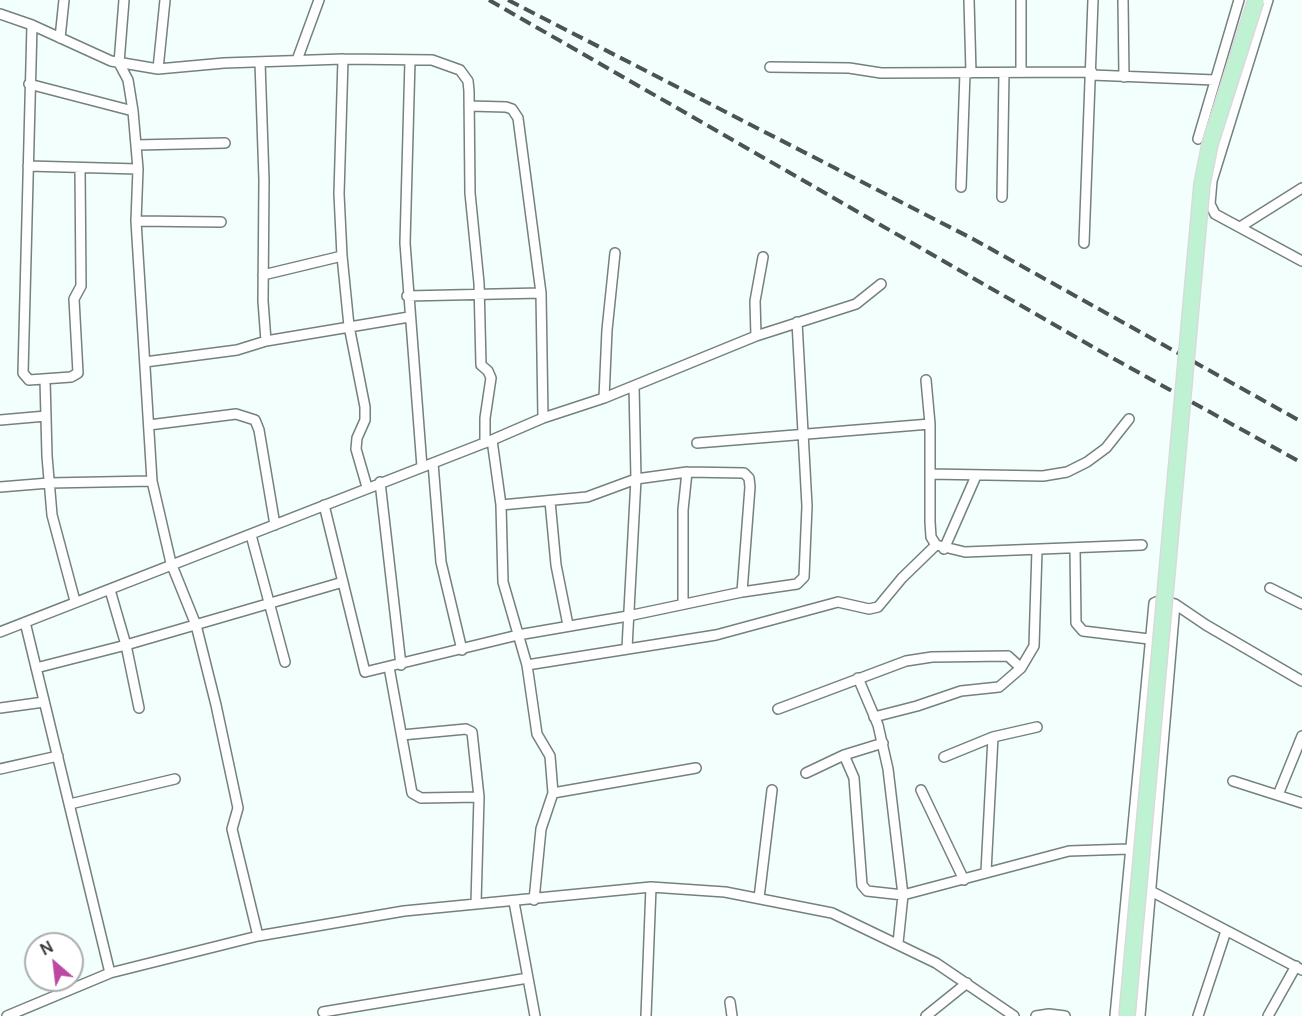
<!DOCTYPE html>
<html>
<head>
<meta charset="utf-8">
<style>
	body { margin:0 }
	#map { position:relative; width:1302px; height:1016px; overflow:hidden; background:#f2fffd; font-family:Manrope,sans-serif }
	canvas { display:block }
	.north { position:absolute; left:24px; top:932px; width:60px; height:60px; box-sizing:border-box; background:#fff; border:2px solid #acaeae; border-radius:50%; rotate:332deg; font-size:16px; font-weight:700; line-height:24px; text-align:center; color:#2f3434 }
	.north::after { content:''; display:block; margin:auto; width:21px; height:27px; background:#bb49a4; clip-path:polygon(50% 0,100% 100%,50% 72%,0 100%) }
</style>
</head>
<body>
<div id="map">
<canvas width="1302" height="1016"></canvas>
<div class="north">N</div>
</div>
<script>
const ctx = document.querySelector('canvas').getContext('2d');
ctx.lineJoin = 'round';
function shape(rows) {
  const path = new Path2D();
  for (const r of rows) {
    path.moveTo(r[0], r[1]);
    for (let i = 2; i < r.length; i += 2) path.lineTo(r[i], r[i + 1]);
  }
  return path;
}
function trace(path, color, width, dash) {
  ctx.strokeStyle = color;
  ctx.lineWidth = width;
  ctx.lineCap = dash ? 'butt' : 'round';
  ctx.setLineDash(dash || []);
  ctx.stroke(path);
}
const street = shape([
	[124,0,119,63,128,80,133,111,138,169,136,221,152,481,171,563,196,625,216,705,238,808,232,829,258,936],
	[969,0,971,73],
	[1123,0,1124,77],
	[1268,0,1212,181,1210,204,1215,214,1302,261],
	[0,14,32,25,111,61,158,69,224,63,343,59,432,60,460,70,468,81,469,91,470,193,479,283,481,365,488,371,491,378,485,418,485,443],
	[32,25,23,373,29,380,71,377,78,373,74,299,81,286,80,168],
	[60,38,64,0],
	[343,59,339,194,342,256,349,326,365,407,365,420,357,438,356,449,367,487],
	[297,60,319,0],
	[410,60,405,243,422,467],
	[770,67,849,68,881,73,1092,72],
	[158,69,165,0],
	[1021,72,1021,0],
	[1092,75,1215,80],
	[29,84,133,111],
	[469,106,506,107,512,109,518,118,541,293,543,418],
	[1198,139,1239,0],
	[136,145,225,143],
	[28,166,138,169],
	[961,187,965,73],
	[1002,197,1004,73],
	[136,221,221,222],
	[1240,227,1302,188],
	[1084,243,1093,0],
	[263,275,342,256],
	[407,296,541,293],
	[756,336,856,304,881,284],
	[266,341,409,317],
	[145,362,237,350,266,341,263,301,264,180,260,62],
	[45,379,47,456,52,515,75,601],
	[926,380,930,424,930,522,931,537,936,545,965,552,1142,545],
	[604,398,607,330,615,253],
	[0,420,46,416],
	[149,425,236,414,255,420,259,430,275,525],
	[492,440,501,505,503,582,527,665,537,734,550,756,553,793,541,829,534,900],
	[697,443,930,424],
	[433,463,441,562,462,650],
	[930,474,1043,476,1067,472,1087,462,1106,448,1129,419],
	[380,482,401,665],
	[0,487,49,483,152,481],
	[550,501,556,565,568,625],
	[324,505,365,672,518,635,628,616,742,592,797,584,804,577,807,506,797,322],
	[501,505,587,497,636,479,687,472,744,473,749,478,750,487,742,592],
	[251,535,285,662],
	[1075,548,1076,623,1083,631,1149,639],
	[944,549,976,476],
	[1270,588,1302,604],
	[110,590,126,645,139,708],
	[683,604,683,510,687,472],
	[25,622,110,973],
	[0,632,492,440,543,418,604,398,756,336,755,301,763,257],
	[627,648,636,479,634,386],
	[527,665,716,635,838,602,869,609,878,607,902,578,936,545],
	[389,667,412,793,421,798,479,797],
	[36,668,126,645,343,582],
	[1021,668,1034,646,1037,550],
	[858,678,878,725,888,769,903,895,898,943],
	[0,708,44,702],
	[778,709,906,661,932,657,1008,656,1021,668,999,687,961,691,917,706,874,717],
	[402,735,466,729,472,732,479,797,476,903],
	[844,755,854,778,862,885,867,891,903,895,1069,851,1129,849],
	[944,757,993,737,1037,727],
	[0,769,58,756],
	[806,773,844,755,883,743],
	[1233,781,1302,803],
	[921,790,964,880],
	[553,793,696,768],
	[1278,795,1302,736],
	[70,804,175,779],
	[986,872,993,737],
	[1145,888,1302,970],
	[759,898,772,790],
	[514,902,535,1016],
	[730,1002,732,1016],
	[323,1012,528,978],
	[7,1016,110,973,258,936,404,911,651,887,725,892,832,913,936,963,1014,1016],
	[646,1016,651,887],
	[926,1016,967,983],
	[1036,1016,1049,1014,1065,1016],
	[1115,1016,1154,603,1161,600,1175,604,1206,625,1302,681],
	[1140,1016,1175,604],
	[1198,1016,1226,931],
	[1268,1016,1296,966]
]);
const rail = shape([
	[489,0,1107,355,1302,463],
	[508,0,973,239,1302,422]
]);
const primaryBridge = shape([
	[1127,1016,1202,184,1210,144,1256,0]
]);
trace(street, '#75817f', 12);
trace(street, '#fff', 9);
trace(rail, '#4c5352', 4, [12, 6]);
trace(primaryBridge, '#dadada', 18, []);
trace(primaryBridge, '#bef2d3', 15);
</script>
</body>
</html>
